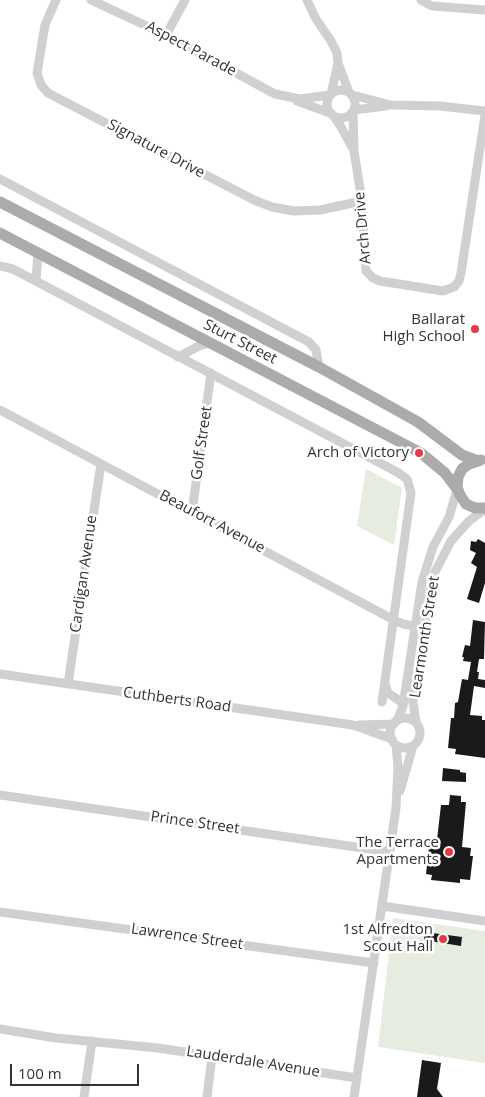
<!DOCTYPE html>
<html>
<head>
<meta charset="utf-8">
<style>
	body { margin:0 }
	#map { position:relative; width:485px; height:1097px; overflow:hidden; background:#fff; font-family:"Open Sans",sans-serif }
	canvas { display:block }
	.scale { position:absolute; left:10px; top:1064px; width:129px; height:22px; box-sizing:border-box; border:2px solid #333; border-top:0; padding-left:6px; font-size:15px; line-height:18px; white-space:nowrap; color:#333; -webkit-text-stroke:4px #fff; paint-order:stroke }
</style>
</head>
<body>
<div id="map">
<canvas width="485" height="1097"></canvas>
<div class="scale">100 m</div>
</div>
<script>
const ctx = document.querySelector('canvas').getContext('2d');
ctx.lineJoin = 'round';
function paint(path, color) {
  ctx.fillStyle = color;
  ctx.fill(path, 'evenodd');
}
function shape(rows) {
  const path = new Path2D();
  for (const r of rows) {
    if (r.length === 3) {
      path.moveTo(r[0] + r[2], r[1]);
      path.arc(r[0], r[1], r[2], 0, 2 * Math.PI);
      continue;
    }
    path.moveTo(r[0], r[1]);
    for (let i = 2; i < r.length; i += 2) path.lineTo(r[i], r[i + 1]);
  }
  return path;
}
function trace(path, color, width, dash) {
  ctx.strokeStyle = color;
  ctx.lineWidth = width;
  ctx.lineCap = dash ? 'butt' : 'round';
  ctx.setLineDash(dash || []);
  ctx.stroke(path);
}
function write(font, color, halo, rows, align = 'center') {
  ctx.font = font + ' "Open Sans",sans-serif';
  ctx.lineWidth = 5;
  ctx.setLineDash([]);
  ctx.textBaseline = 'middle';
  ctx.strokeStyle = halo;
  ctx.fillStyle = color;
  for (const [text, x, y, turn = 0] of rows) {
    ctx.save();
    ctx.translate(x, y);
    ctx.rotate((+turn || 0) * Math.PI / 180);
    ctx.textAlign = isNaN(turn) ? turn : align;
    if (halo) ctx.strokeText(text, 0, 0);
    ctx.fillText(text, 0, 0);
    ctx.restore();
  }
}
const green = shape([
	[366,469,402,488,394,545,357,526],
	[393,918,485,931,485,1063,378,1047]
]);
const building = shape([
	[478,539,485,543,485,583,479,603,467,599,477,567,471,563,476,553,470,550,471,541,476,542],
	[473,620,485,622,484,659,479,659,477,672,479,672,478,679,485,680,485,688,474,686,470,715,482,716,482,720,485,720,485,758,455,754,456,749,448,748,451,718,454,718,455,703,458,702,462,679,468,680,471,662,463,661,464,657,462,657,465,645,470,646],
	[443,768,460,770,460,772,466,773,466,782,442,781],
	[450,795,461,796,461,802,466,802,462,847,471,848,470,856,473,856,470,880,460,879,460,883,431,880,432,875,426,874,429,847,436,848,441,805,449,805],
	[425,932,462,937,461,946,424,940],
	[422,1060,441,1063,437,1089,443,1097,417,1097]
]);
const minor = shape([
	[56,0,45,25,37,73,41,85,48,93,254,200,272,207,294,211,320,210,362,201],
	[91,0,166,35,275,94,300,99,329,95],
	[307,0,316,19,331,41,337,53,338,63,331,94],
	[421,0,432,6,485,10],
	[166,35,185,0],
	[338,63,349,92],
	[341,104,14],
	[352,95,391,105,440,106,485,111],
	[297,101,330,113],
	[354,110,386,106],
	[353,112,354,151,362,201,366,271,373,278,380,281,443,291,454,287,459,281,461,273,485,115],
	[333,115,341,127,352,147],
	[0,179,309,342,316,350,319,367],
	[0,266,13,269,397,472,407,479,411,493,382,702],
	[36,281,38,252],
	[178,357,199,346,210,343],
	[0,410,394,620,403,624,425,628],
	[192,512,211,373],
	[0,674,353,725,392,739],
	[68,684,101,464],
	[385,684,388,693,400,701,403,706],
	[405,733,15],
	[397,721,403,706,422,582,433,547,449,517,457,490],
	[416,722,413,702,416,678,423,650,428,600,435,572,451,541,469,521,485,509],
	[359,725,394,724],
	[400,791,413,746],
	[0,795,390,852],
	[382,906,485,921],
	[0,912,374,963],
	[0,1029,56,1038,158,1048,357,1078],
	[84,1097,92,1041],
	[207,1097,212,1056],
	[354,1097,396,808,398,767,396,745]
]);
const major = shape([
	[0,202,319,367,418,422,462,455,478,461],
	[0,233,421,453,445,473,457,489],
	[481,460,469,464,462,469,458,477,457,487,460,495,466,504,475,508,485,508]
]);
const markers = [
	[475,329,5,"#e63946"],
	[419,453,5,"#e63946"],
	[449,852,5,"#e63946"],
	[443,939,5,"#e63946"]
];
const streetNames = [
	["Aspect Parade",191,49,28],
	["Signature Drive",156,149,28],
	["Arch Drive",363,228,-95],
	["Sturt Street",240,342,27],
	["Golf Street",202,443,-82],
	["Beaufort Avenue",212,522,28],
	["Cardigan Avenue",84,574,-82],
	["Learmonth Street",425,637,-81],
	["Cuthberts Road",177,700,8],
	["Prince Street",195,823,8],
	["Lawrence Street",187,937,8],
	["Lauderdale Avenue",253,1062,9]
];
const poiNames = [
	["Ballarat",465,320],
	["High School",465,337],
	["Arch of Victory",409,453],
	["The Terrace",439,843],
	["Apartments",439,860],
	["1st Alfredton",433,930],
	["Scout Hall",433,947]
];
paint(green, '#e6ecdf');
paint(building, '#1a1a1a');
trace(minor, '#d0d0d0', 9);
trace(major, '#ababab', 11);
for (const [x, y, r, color] of markers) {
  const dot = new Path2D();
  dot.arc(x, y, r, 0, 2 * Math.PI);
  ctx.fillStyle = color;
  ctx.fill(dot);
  trace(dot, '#fff', 2);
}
write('15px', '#333', '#fff', streetNames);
write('15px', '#333', '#fff', poiNames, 'right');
</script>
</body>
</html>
